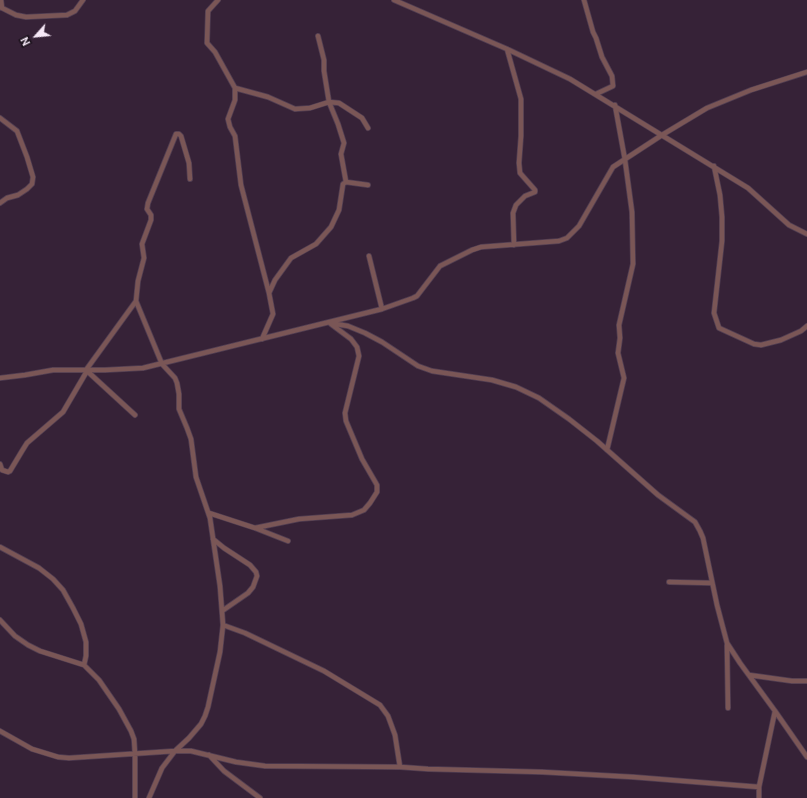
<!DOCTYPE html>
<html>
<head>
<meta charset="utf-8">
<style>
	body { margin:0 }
	#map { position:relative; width:807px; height:798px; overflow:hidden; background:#362237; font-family:"DM Sans",sans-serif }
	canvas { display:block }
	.north { position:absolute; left:16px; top:16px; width:40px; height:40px; -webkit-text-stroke:3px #180f19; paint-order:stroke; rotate:243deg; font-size:11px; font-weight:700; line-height:16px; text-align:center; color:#f6e8f7 }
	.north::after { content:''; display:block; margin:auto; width:14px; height:18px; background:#f6e8f7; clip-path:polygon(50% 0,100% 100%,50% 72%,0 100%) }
</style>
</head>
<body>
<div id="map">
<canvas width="807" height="798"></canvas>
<div class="north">N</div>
</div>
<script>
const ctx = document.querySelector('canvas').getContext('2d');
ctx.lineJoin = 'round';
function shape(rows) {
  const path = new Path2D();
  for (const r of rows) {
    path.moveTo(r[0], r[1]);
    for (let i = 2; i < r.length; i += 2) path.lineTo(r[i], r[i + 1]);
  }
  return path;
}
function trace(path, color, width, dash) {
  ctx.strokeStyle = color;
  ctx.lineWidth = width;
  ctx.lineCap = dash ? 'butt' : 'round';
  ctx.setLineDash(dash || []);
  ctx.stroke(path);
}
const street = shape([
	[1,0,2,8],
	[218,0,208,11,207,43,215,52,235,88,268,97,295,109,310,108,329,102,339,103,362,118,368,128],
	[394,0,507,49,570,79,748,188,789,225,807,234],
	[584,0,593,32,596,38,602,57,612,76,613,86,596,94],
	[0,7,16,15,26,17,67,15,75,11,83,0],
	[318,36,324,60,324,71,329,102,338,124,344,143,341,154,346,182],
	[507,49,521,99,521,136,519,163,520,173,535,190,535,192,525,196,516,205,513,213,514,245],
	[235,88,235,100,228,119,230,127,235,136,241,185,269,293],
	[0,118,17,131,27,157,33,177,32,184,27,189,18,195,7,198,0,203],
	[714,166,720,195,722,217,722,241,714,313,719,328,754,344,761,345,781,340,801,331,807,326],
	[369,256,382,309],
	[136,301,162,364,175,378,177,383,179,394,179,409,187,428,191,439,196,477,210,518,220,586,223,625,220,652,208,707,205,716,201,724,189,738,175,751,162,768,149,798],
	[330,323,348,326,365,333,382,342,418,366,432,371,492,380,516,387,539,398,569,419,597,441,658,495,695,522,700,531,703,538,717,605,727,643,740,663,775,711,807,757],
	[262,339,273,314,269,293,275,280,291,258,316,244,331,227,339,210,343,184,346,182,368,185],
	[0,378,25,375,53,370,105,370,143,368,382,309,413,298,417,296,440,266,472,250,481,247,559,241,567,238,579,226,613,167,662,135,707,108,751,90,807,72],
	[135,415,86,370,136,301,138,281,144,258,142,244,151,220,151,215,147,209,148,203,176,134,179,134,181,136,189,163,190,179],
	[607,450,624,378,618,353,620,338,619,325,633,264,632,212,625,160,615,105],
	[0,464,2,470,8,472,10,471,22,451,27,443,63,412,87,371],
	[209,513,255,528,288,541],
	[255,528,299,519,352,515,364,510,370,503,377,492,377,485,362,459,346,421,345,413,359,356,357,347,351,339,331,324],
	[213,539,224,548,250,565,256,572,257,576,253,587,248,593,222,611],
	[0,547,39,568,53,579,63,590,73,608,81,624,86,642,86,656,84,665],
	[669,582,712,583],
	[0,620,15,636,28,645,40,651,84,665,99,680,119,709,131,731,134,739,135,754,135,798],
	[223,625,245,633,324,671,380,705,388,716,395,735,400,767],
	[727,645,728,708],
	[749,675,792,681,807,681],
	[0,731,32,749,58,757,69,758,175,751,191,751,236,762,265,766,400,767,428,769,542,772,633,777,759,787],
	[209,755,224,771,260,798],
	[759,798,759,787,775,711]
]);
trace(street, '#513e52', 6);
trace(street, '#7a5656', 4.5);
</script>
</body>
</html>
